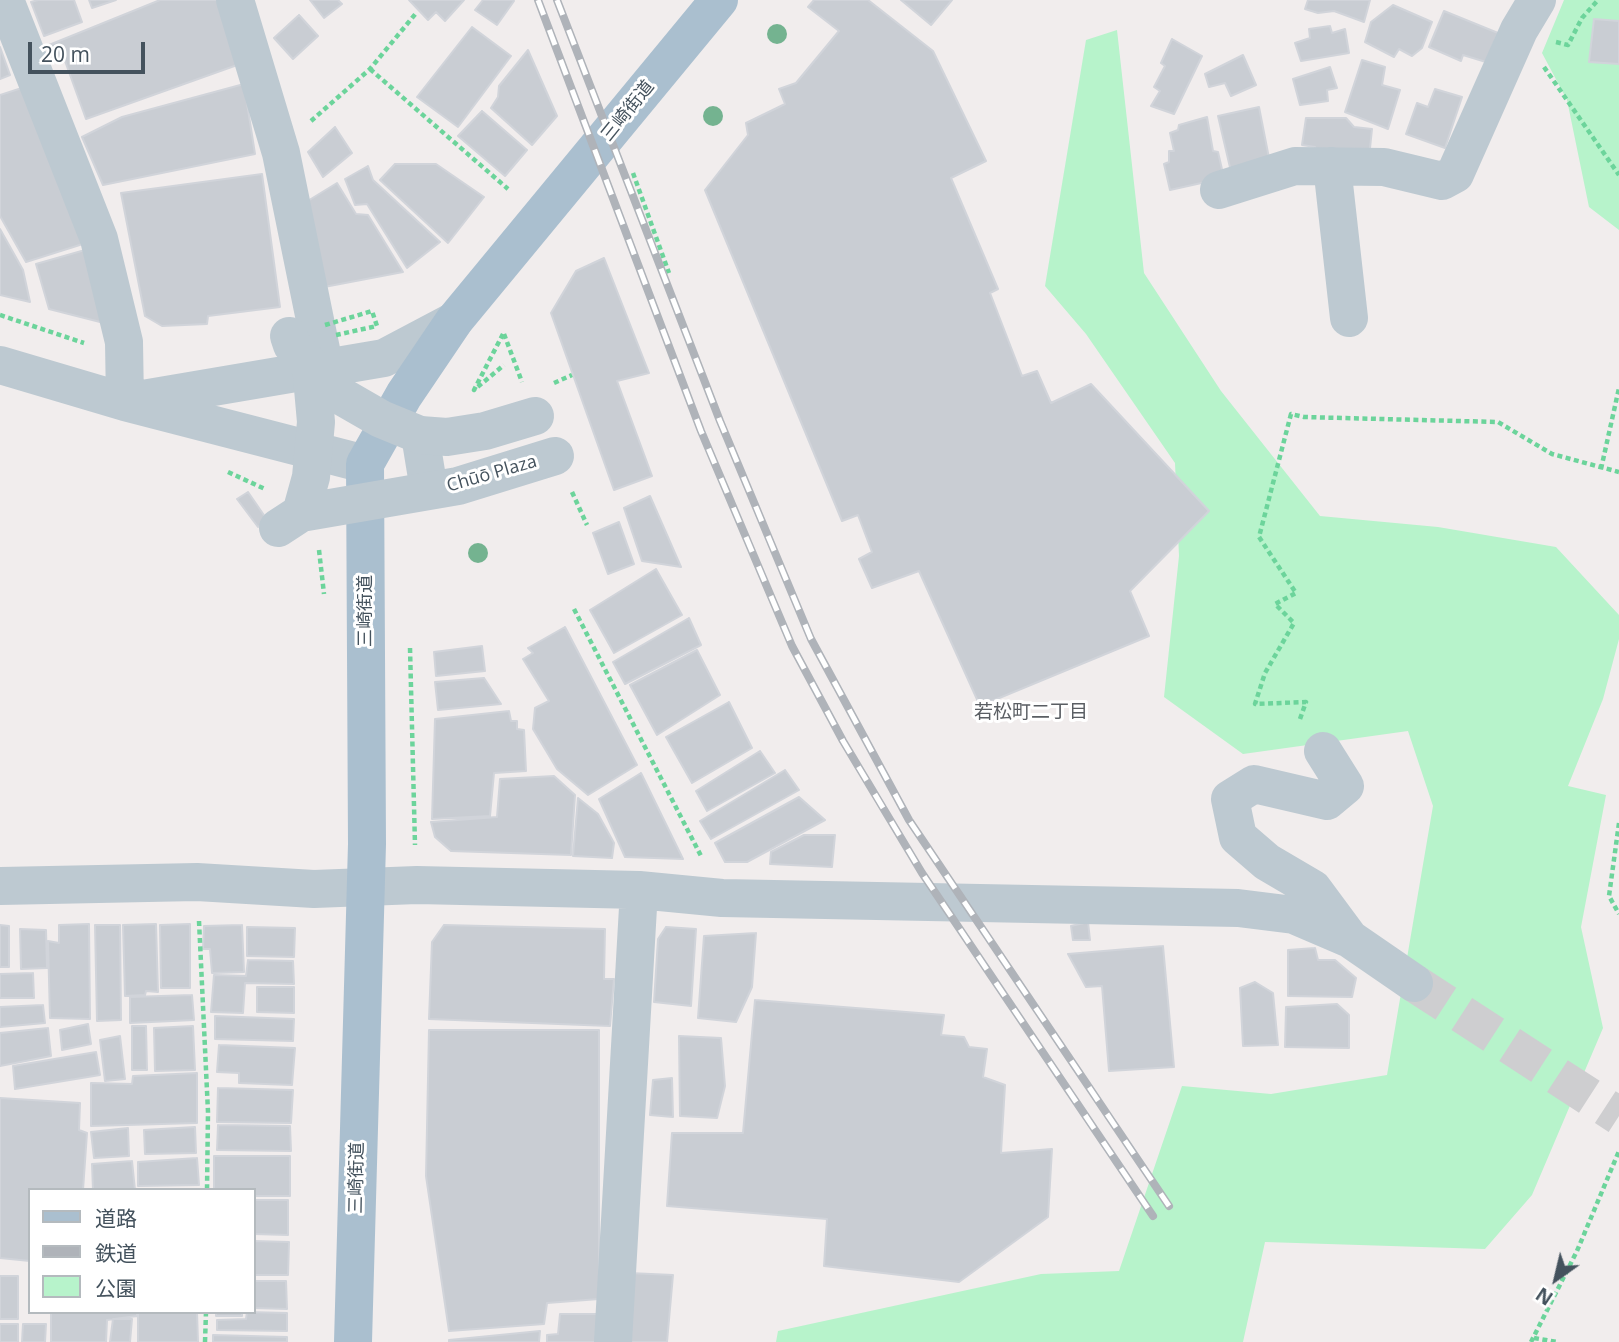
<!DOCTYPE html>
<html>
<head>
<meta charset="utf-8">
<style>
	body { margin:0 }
	#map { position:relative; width:1619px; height:1342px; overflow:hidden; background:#f1eded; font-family:"Open Sans","Noto Sans JP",sans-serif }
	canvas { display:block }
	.legend { position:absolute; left:28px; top:1188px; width:228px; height:126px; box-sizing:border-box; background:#fff; border:2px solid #b4babe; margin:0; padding:9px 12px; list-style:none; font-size:21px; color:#44525d }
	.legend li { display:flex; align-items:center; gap:14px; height:35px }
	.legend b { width:35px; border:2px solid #b4babe }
	.north { position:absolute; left:1521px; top:1244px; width:70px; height:70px; -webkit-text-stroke:5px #fff; paint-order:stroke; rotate:214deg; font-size:19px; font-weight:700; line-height:28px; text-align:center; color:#44525d }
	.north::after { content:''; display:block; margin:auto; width:24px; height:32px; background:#44525d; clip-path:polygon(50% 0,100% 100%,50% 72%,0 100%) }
	.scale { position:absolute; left:28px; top:42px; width:117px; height:32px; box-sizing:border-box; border:4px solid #44525d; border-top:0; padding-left:9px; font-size:21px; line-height:24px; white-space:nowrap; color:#44525d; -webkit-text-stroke:5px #fff; paint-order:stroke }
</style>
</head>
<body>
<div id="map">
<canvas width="1619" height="1342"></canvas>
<ul class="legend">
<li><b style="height:9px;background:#aabfcf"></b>道路</li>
<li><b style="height:9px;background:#afb3b9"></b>鉄道</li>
<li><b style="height:19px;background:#b7f3cb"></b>公園</li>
</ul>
<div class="north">N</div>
<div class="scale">20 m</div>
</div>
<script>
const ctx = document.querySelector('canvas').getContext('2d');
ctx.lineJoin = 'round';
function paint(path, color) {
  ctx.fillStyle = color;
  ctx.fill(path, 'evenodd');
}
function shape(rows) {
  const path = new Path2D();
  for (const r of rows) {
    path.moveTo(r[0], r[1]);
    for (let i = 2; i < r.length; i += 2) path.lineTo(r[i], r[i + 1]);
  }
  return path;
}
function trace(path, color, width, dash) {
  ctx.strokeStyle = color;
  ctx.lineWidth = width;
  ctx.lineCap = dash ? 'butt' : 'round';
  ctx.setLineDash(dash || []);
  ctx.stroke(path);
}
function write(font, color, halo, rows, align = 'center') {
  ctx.font = font + ' "Open Sans","Noto Sans JP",sans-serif';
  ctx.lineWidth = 6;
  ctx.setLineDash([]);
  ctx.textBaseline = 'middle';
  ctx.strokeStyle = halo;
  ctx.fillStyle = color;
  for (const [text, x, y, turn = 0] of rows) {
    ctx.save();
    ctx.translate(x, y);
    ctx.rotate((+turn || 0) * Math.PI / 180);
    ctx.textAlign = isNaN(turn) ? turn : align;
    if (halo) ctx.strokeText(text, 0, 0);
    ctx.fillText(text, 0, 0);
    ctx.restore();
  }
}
const green = shape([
	[1564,0,1619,0,1619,230,1589,207,1567,100,1542,53],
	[1117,30,1144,273,1221,391,1320,516,1438,527,1556,547,1619,615,1619,639,1603,699,1568,786,1606,795,1581,927,1603,1028,1532,1195,1485,1249,1265,1242,1243,1342,776,1342,778,1331,1041,1274,1119,1271,1182,1086,1271,1094,1387,1075,1433,806,1408,731,1243,754,1164,697,1179,556,1175,463,1086,334,1045,286,1086,40]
]);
const building = shape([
	[38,0,74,0,82,22,44,36,31,2,38,0],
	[89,0,116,0,92,8,89,0],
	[160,0,217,0,240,64,86,119,65,61,55,62,49,45,160,0],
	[310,0,338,0,342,4,324,18,310,0],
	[409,0,464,0,445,21,436,12,428,20,409,0],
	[483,0,513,0,514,1,497,25,475,10,483,0],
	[814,0,868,0,933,51,986,161,951,178,998,289,990,293,1022,376,1037,371,1051,403,1091,384,1209,511,1130,591,1149,636,980,706,919,571,872,588,859,559,872,552,858,515,842,521,705,190,748,135,746,123,785,104,779,89,796,83,839,31,808,7,814,0],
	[901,0,952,0,931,25,901,0],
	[1308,0,1370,0,1364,22,1334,11,1318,13,1305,9,1308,0],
	[1393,5,1432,22,1422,48,1412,56,1399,49,1394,57,1365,42,1371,22,1393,5],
	[1444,11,1498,33,1486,62,1463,55,1461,61,1429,47,1444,11],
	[299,15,318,36,293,59,274,38,299,15],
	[1594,19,1619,21,1619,64,1589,62,1594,19],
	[1330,26,1332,33,1345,29,1349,53,1301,61,1295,43,1310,38,1309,29,1330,26],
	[472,27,511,56,458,127,417,97,472,27],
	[1172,39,1202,56,1174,114,1151,106,1160,91,1154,87,1165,66,1161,63,1172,39],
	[0,47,10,75,0,79,0,47],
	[528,50,557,116,532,145,491,108,498,97,499,86,528,50],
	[1243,55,1256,85,1231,96,1225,83,1209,87,1205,74,1243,55],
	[1362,60,1385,67,1382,85,1400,90,1388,129,1345,112,1362,60],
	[1330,67,1337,88,1327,90,1328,101,1300,105,1293,79,1330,67],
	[244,84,255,154,103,185,82,137,122,117,244,84],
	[31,85,86,243,26,262,0,216,0,95,31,85],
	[1435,89,1462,97,1445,148,1406,134,1417,103,1428,107,1435,89],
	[1259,107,1269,158,1232,176,1218,116,1259,107],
	[482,111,527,150,505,176,458,136,482,111],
	[1207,117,1213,151,1218,152,1224,178,1170,190,1164,164,1169,162,1169,151,1174,151,1170,133,1178,130,1179,125,1207,117],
	[1306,118,1346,118,1354,127,1372,129,1369,158,1316,152,1315,147,1302,145,1306,118],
	[335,127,352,153,323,177,308,152,335,127],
	[395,164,436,164,484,197,448,243,380,180,395,164],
	[368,166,373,180,440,242,407,268,367,204,355,205,345,179,368,166],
	[262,174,280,307,208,316,207,324,162,326,145,316,121,193,262,174],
	[337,183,356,214,368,215,403,272,319,288,306,202,337,183],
	[0,229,23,270,30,302,0,295,0,229],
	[85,250,104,323,49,309,36,264,85,250],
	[604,258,649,373,617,381,652,476,614,490,551,313,576,271,604,258],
	[248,492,268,521,258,527,237,499,248,492],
	[650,496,681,567,642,561,624,508,650,496],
	[619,522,634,564,608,574,593,533,619,522],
	[656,569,682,615,614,653,590,610,656,569],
	[689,618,701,645,625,684,613,662,689,618],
	[565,627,637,765,588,795,557,769,533,729,535,708,549,701,523,659,533,653,528,648,565,627],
	[482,646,485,671,436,676,434,652,482,646],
	[697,650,720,695,657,735,630,685,697,650],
	[484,678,501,704,438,710,435,682,484,678],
	[729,702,752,748,692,783,666,737,729,702],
	[509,711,511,721,517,721,517,729,524,730,526,771,494,773,490,816,432,819,435,719,509,711],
	[760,751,775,773,707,811,696,791,760,751],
	[785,770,799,790,711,839,700,821,785,770],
	[641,773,683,859,625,857,599,799,641,773],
	[554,776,575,795,571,855,451,851,435,837,431,822,497,817,500,779,554,776],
	[799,797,825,820,747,862,725,862,715,843,799,797],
	[578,798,598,814,614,843,612,858,573,856,578,798],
	[804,835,835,835,832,867,770,864,771,852,804,835],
	[1088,922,1090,940,1073,940,1071,926,1088,922],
	[89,924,90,1019,50,1018,48,941,59,943,59,925,89,924],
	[156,924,158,992,146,991,145,995,125,996,123,925,156,924],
	[190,924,190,988,161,988,160,925,190,924],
	[0,925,9,926,9,967,0,967,0,925],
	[95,925,120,925,121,1020,97,1021,95,925],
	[242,925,244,972,212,973,210,949,203,949,204,926,242,925],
	[444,925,605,929,604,979,614,979,610,1026,429,1019,432,942,444,925],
	[247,927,295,928,294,957,247,956,247,927],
	[666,927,696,929,691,1006,654,1002,658,939,666,927],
	[20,929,46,930,47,968,21,969,20,929],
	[756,933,752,987,736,1022,698,1018,704,936,756,933],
	[1163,946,1174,1067,1109,1071,1102,986,1086,987,1068,954,1163,946],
	[1315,948,1318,960,1335,960,1356,978,1352,997,1288,996,1288,950,1315,948],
	[248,960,293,961,294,984,245,983,243,1013,211,1012,214,975,246,976,248,960],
	[33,973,34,998,0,998,0,974,33,973],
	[1255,982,1273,993,1278,1045,1243,1046,1240,988,1255,982],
	[257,987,294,987,294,1013,257,1012,257,987],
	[192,995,194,1020,130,1023,130,997,192,995],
	[755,1000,944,1015,941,1035,964,1037,969,1047,987,1049,983,1077,1005,1085,1001,1153,1052,1149,1048,1217,959,1282,824,1266,827,1219,667,1206,672,1133,743,1133,755,1000],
	[1337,1004,1349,1015,1349,1048,1285,1047,1286,1007,1337,1004],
	[43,1005,45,1023,0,1027,0,1007,43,1005],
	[215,1016,294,1019,293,1041,215,1039,215,1016],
	[88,1024,91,1044,62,1050,60,1030,88,1024],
	[132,1026,146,1026,147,1070,132,1070,132,1026],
	[193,1026,195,1070,155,1071,154,1028,193,1026],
	[48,1028,51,1056,0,1066,0,1033,48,1028],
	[429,1030,599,1030,599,1299,547,1303,544,1324,449,1331,426,1176,429,1030],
	[120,1036,125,1079,105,1081,100,1040,120,1036],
	[679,1036,721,1038,725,1086,717,1118,680,1116,679,1036],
	[219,1045,295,1048,292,1085,239,1083,239,1073,217,1072,219,1045],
	[96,1052,100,1075,15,1089,13,1066,96,1052],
	[197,1073,197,1123,91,1126,91,1083,132,1084,133,1076,197,1073],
	[672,1078,673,1117,650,1115,653,1080,672,1078],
	[218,1088,293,1090,291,1123,217,1122,218,1088],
	[0,1098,80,1103,79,1130,87,1133,83,1190,30,1190,30,1261,0,1258,0,1098],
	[218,1125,290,1126,291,1151,217,1150,218,1125],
	[195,1127,196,1153,145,1154,144,1130,195,1127],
	[128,1128,129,1156,94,1158,91,1132,128,1128],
	[214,1156,290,1156,290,1196,254,1196,254,1190,214,1190,214,1156],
	[197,1158,199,1185,138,1186,138,1162,197,1158],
	[132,1161,135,1190,93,1190,92,1164,132,1161],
	[254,1200,288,1200,288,1235,254,1234,254,1200],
	[254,1241,289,1242,288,1275,254,1275,254,1241],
	[629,1273,673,1275,667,1342,625,1342,629,1273],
	[0,1276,18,1276,18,1319,0,1319,0,1276],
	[254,1281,286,1281,287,1309,254,1308,254,1281],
	[51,1312,137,1312,137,1316,107,1320,106,1342,51,1342,51,1312],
	[138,1312,197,1312,198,1342,138,1342,138,1312],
	[216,1312,242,1312,242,1316,216,1316,216,1312],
	[247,1312,287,1313,287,1331,217,1330,217,1320,246,1319,247,1312],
	[560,1314,601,1314,601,1342,547,1342,547,1335,558,1334,560,1314],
	[113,1319,132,1319,130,1342,110,1342,113,1319],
	[0,1324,18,1324,18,1342,0,1342,0,1324],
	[23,1324,46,1324,45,1342,22,1342,23,1324],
	[540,1331,539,1342,449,1342,449,1340,540,1331],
	[213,1335,287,1337,287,1342,213,1342,213,1335]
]);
const minorTunnel = shape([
	[1414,983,1619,1116]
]);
const path = shape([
	[1556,42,1568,45,1582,18,1598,0],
	[1544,67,1619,175],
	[370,69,508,189],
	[311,121,370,69,417,12],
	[633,173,669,273],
	[0,315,84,343],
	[503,334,474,390,504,365],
	[504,334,522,382],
	[554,383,572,375],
	[1601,469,1619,388],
	[228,472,265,489],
	[572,492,587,525],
	[319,550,324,594],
	[574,609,701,856],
	[410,648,415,845],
	[1300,719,1306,702,1255,704,1265,673,1294,623,1275,604,1296,593,1259,537,1291,414,1304,417,1498,422,1552,454,1619,472],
	[1619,823,1609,896,1619,914],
	[199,921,208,1112,207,1190],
	[1534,1338,1557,1342],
	[205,1342,206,1312],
	[1531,1342,1577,1251,1619,1151]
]);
const minor = shape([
	[5,0,99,239,124,342,125,402,384,358,454,321],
	[235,0,281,153,325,369],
	[1332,166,1349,318],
	[1219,190,1295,166,1384,167,1442,181,1455,174,1519,30,1537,0],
	[0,365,125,402,365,464],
	[420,435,429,490],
	[1323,751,1345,786,1327,801,1254,784,1230,799,1238,837,1267,862,1313,889,1350,939],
	[0,886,197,882,314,889,417,885,639,890,722,898,1238,908,1294,915,1350,939,1414,983],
	[613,1342,639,890]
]);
const major = shape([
	[353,1342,367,844,365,464,404,395,454,321,719,0]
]);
const rail = shape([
	[538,0,701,431,792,646,843,741,922,873,1153,1216],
	[557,0,720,421,811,639,909,820,1169,1206]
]);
const pathBridge = shape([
	[325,325,372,311,377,326,336,335]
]);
const minorBridge = shape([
	[289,336,292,345,311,366,316,422,311,477,301,513],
	[311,366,341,396,381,419,420,435,447,437,485,431,535,416],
	[278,528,301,513,458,486,555,456]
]);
const trees = [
	[777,34],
	[713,116],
	[478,553]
];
const streetNames = [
	["三崎街道",628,111,-51],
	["Chūō Plaza",492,474,-16],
	["三崎街道",366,611,-90],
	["三崎街道",357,1178,-89]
];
const neighbourhoodNames = [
	["若松町二丁目",1031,713]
];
paint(green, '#b7f3cb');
paint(building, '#c9cdd3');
trace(building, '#d1d4da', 2);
trace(minorTunnel, '#ceced0', 38, [38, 19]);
trace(path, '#6cd49b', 4.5, [5, 3.5]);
trace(minor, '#bdc9d1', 38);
trace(major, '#aabfcf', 38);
trace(rail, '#afb3b9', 8);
trace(rail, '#fff', 5, [16]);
trace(pathBridge, '#6cd49b', 4.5, [5, 3.5]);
trace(minorBridge, '#bdc9d1', 38);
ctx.fillStyle = '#74b390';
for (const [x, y] of trees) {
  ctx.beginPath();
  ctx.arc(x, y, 10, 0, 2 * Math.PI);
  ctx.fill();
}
write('18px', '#44525d', '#fff', streetNames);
write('19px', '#5a5e63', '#fff', neighbourhoodNames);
</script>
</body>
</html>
